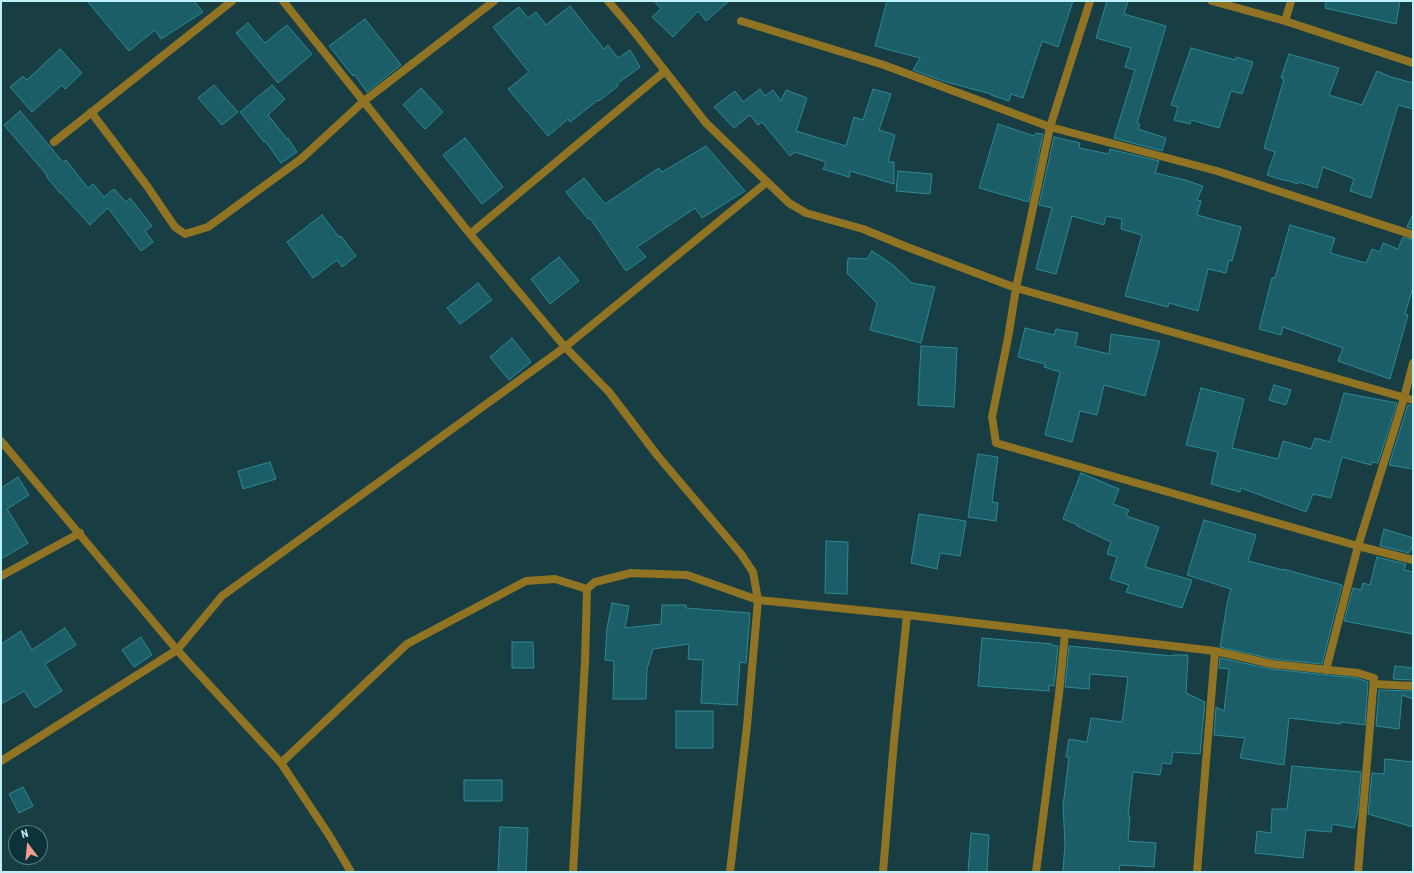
<!DOCTYPE html>
<html>
<head>
<meta charset="utf-8">
<style>
	body { margin:0 }
	#map { position:relative; width:1414px; height:873px; overflow:hidden; background:#183e43; font-family:"Roboto Condensed",sans-serif }
	canvas { display:block }
	.frame { position:absolute; inset:0; border:2px solid #bcf1f9; pointer-events:none }
	.north { position:absolute; left:8px; top:825px; width:40px; height:40px; box-sizing:border-box; background:#0c3339; border:1px solid #527f86; border-radius:50%; rotate:344deg; font-size:11px; font-weight:700; line-height:16px; text-align:center; color:#bcf1f9 }
	.north::after { content:''; display:block; margin:auto; width:14px; height:18px; background:#f59c90; clip-path:polygon(50% 0,100% 100%,50% 72%,0 100%) }
</style>
</head>
<body>
<div id="map">
<canvas width="1414" height="873"></canvas>
<div class="frame"></div>
<div class="north">N</div>
</div>
<script>
const ctx = document.querySelector('canvas').getContext('2d');
ctx.lineJoin = 'round';
function paint(path, color) {
  ctx.fillStyle = color;
  ctx.fill(path, 'evenodd');
}
function shape(rows) {
  const path = new Path2D();
  for (const r of rows) {
    path.moveTo(r[0], r[1]);
    for (let i = 2; i < r.length; i += 2) path.lineTo(r[i], r[i + 1]);
  }
  return path;
}
function trace(path, color, width, dash) {
  ctx.strokeStyle = color;
  ctx.lineWidth = width;
  ctx.lineCap = dash ? 'butt' : 'round';
  ctx.setLineDash(dash || []);
  ctx.stroke(path);
}
const building = shape([
	[87,1,194,1,203,12,161,39,155,30,129,51,87,1],
	[654,1,729,1,706,21,698,11,673,37,652,17,661,9,654,1],
	[887,1,1073,1,1058,47,1042,41,1023,98,1011,94,1009,101,991,95,991,94,943,81,913,70,920,58,875,46,887,1],
	[1107,1,1128,1,1124,14,1166,26,1137,123,1140,124,1138,129,1166,138,1162,151,1114,138,1135,70,1125,67,1131,48,1096,38,1107,1],
	[1326,1,1400,1,1396,24,1325,8,1326,1],
	[570,6,604,49,608,45,618,58,630,50,640,67,617,84,618,86,599,101,598,100,570,122,568,119,548,136,508,89,529,72,493,27,519,7,528,18,536,12,546,25,570,6],
	[365,19,401,65,367,92,354,74,353,76,329,46,365,19],
	[248,23,265,43,287,25,312,54,278,83,236,33,248,23],
	[1191,48,1235,60,1236,57,1253,62,1242,94,1231,91,1219,128,1191,120,1190,124,1174,120,1178,107,1171,105,1191,48],
	[60,49,82,73,65,89,62,85,32,112,10,87,23,76,27,80,60,49],
	[1289,54,1339,68,1329,95,1362,105,1377,71,1391,77,1413,83,1413,109,1398,105,1371,198,1350,191,1354,179,1323,167,1317,188,1299,182,1298,184,1286,180,1286,181,1267,175,1275,152,1264,148,1284,79,1281,78,1289,54],
	[214,85,238,112,222,125,198,98,214,85],
	[272,85,285,99,268,115,287,139,288,138,297,152,281,163,265,141,264,142,240,112,272,85],
	[421,88,443,112,425,129,403,105,421,88],
	[760,89,765,96,773,90,781,101,786,90,807,98,796,131,846,146,854,117,863,120,873,89,891,94,879,130,895,135,888,162,894,162,894,184,850,171,849,177,823,169,826,162,795,152,790,156,762,122,758,125,750,115,734,128,714,107,735,91,743,102,760,89],
	[20,111,63,162,66,160,88,188,93,184,104,197,114,189,126,202,130,198,152,226,145,231,153,242,141,251,108,208,90,225,61,193,60,193,46,176,47,175,4,125,20,111],
	[998,124,1034,136,1036,133,1043,134,1029,202,979,188,998,124],
	[1054,137,1080,143,1079,148,1109,154,1110,149,1159,161,1155,173,1185,180,1203,186,1197,200,1201,201,1197,215,1241,227,1232,261,1229,260,1226,273,1208,269,1198,311,1169,303,1168,307,1125,296,1142,235,1121,229,1122,219,1106,216,1104,225,1072,216,1056,274,1036,269,1052,208,1039,205,1054,137],
	[465,138,503,187,482,204,443,155,465,138],
	[706,146,745,191,702,218,695,208,637,247,646,257,626,271,590,218,588,219,566,192,584,178,605,204,659,168,662,172,706,146],
	[898,171,932,174,930,194,896,191,898,171],
	[1413,214,1413,229,1407,227,1413,214],
	[322,215,339,237,341,236,356,256,342,267,337,260,313,278,287,242,322,215],
	[1290,225,1335,238,1330,253,1366,263,1372,249,1380,252,1383,243,1398,249,1403,237,1413,240,1413,287,1405,314,1408,315,1390,379,1338,361,1343,348,1283,327,1281,335,1259,329,1272,278,1275,278,1290,225],
	[872,251,893,265,912,283,935,287,921,343,870,330,877,303,847,273,848,258,867,259,872,251],
	[559,257,579,281,550,304,531,279,559,257],
	[478,283,492,300,460,324,447,308,478,283],
	[1025,328,1054,335,1056,329,1078,333,1075,346,1109,354,1111,334,1160,341,1145,396,1104,385,1097,415,1080,411,1072,442,1045,435,1060,372,1044,367,1045,364,1018,357,1025,328],
	[512,338,531,362,509,380,490,357,512,338],
	[921,346,957,348,954,407,918,405,921,346],
	[1274,385,1291,390,1286,405,1269,400,1274,385],
	[1201,388,1244,399,1232,448,1278,459,1283,441,1311,449,1315,438,1330,442,1344,393,1397,403,1378,463,1372,462,1371,465,1342,457,1331,498,1313,494,1306,512,1241,488,1240,492,1211,484,1218,452,1186,445,1201,388],
	[1408,405,1413,406,1413,469,1389,465,1408,405],
	[978,454,998,457,992,502,998,503,996,521,968,517,978,454],
	[270,462,276,479,243,489,238,471,270,462],
	[1081,473,1119,489,1113,504,1129,510,1126,516,1159,527,1145,567,1192,580,1182,608,1126,592,1129,585,1110,579,1117,557,1107,554,1111,542,1077,526,1078,525,1063,519,1081,473],
	[18,477,29,495,7,509,28,543,1,559,1,488,18,477],
	[919,514,966,521,960,556,940,553,937,569,911,563,919,514],
	[1204,520,1256,535,1248,561,1283,570,1283,569,1342,585,1322,664,1273,659,1220,647,1227,604,1231,589,1187,575,1204,520],
	[1384,529,1413,538,1413,544,1409,553,1380,546,1384,529],
	[826,541,848,542,847,594,825,593,826,541],
	[1377,557,1406,564,1404,570,1413,572,1413,634,1344,621,1353,588,1361,590,1363,583,1370,585,1377,557],
	[612,603,629,606,625,628,661,624,662,605,686,605,686,608,750,613,746,663,740,662,737,705,701,703,703,660,688,659,689,644,653,649,647,669,646,699,613,699,614,661,605,660,607,628,612,603],
	[65,628,76,645,45,664,62,691,35,708,24,691,1,704,1,644,21,631,32,650,65,628],
	[141,637,152,655,134,667,122,650,141,637],
	[982,638,1052,644,1052,645,1058,646,1054,686,1049,685,1049,691,978,686,982,638],
	[512,642,533,642,534,668,512,668,512,642],
	[1069,646,1172,656,1172,655,1188,655,1186,693,1205,702,1200,754,1173,752,1171,764,1162,763,1160,775,1133,772,1128,816,1130,816,1128,841,1156,843,1154,867,1120,865,1119,872,1063,872,1065,843,1063,806,1069,757,1066,757,1069,739,1087,742,1091,718,1122,722,1128,677,1090,674,1089,689,1065,687,1069,646],
	[1220,658,1271,669,1357,678,1368,682,1365,725,1341,722,1341,724,1289,718,1284,765,1240,758,1245,738,1214,735,1216,707,1224,711,1229,669,1219,668,1220,658],
	[1395,666,1413,668,1413,680,1393,679,1395,666],
	[1379,690,1413,691,1413,699,1402,695,1399,729,1376,726,1379,690],
	[676,711,713,711,713,748,676,748,676,711],
	[1385,759,1413,762,1413,827,1368,814,1372,773,1384,774,1385,759],
	[1292,766,1361,772,1358,811,1354,828,1332,824,1331,832,1306,830,1303,858,1255,853,1257,831,1271,833,1272,809,1287,809,1292,766],
	[464,780,502,780,502,801,464,801,464,780],
	[23,787,33,806,19,813,9,794,23,787],
	[500,827,528,828,526,872,498,872,500,827],
	[971,833,989,835,987,872,968,872,971,833]
]);
const minor = shape([
	[283,1,470,234,565,347,609,392,657,455,741,554,753,572,758,600,747,726,730,872],
	[608,1,632,29,706,123,789,203,806,213,863,229,907,247,1016,288,1413,400],
	[1090,1,1050,127,1016,288,1008,338,992,417,996,443,1358,546,1413,560],
	[1212,1,1285,21,1413,63],
	[741,21,884,65,1050,127,1217,171,1413,235],
	[1285,21,1291,1],
	[91,112,147,186,175,227,185,234,208,227,301,159,364,101,494,1],
	[54,142,232,1],
	[470,234,665,71],
	[1,441,177,650,281,763,329,835,351,872],
	[1,576,80,533],
	[1326,670,1358,546,1404,398,1413,363],
	[1374,684,1413,686],
	[1,761,177,650,222,596,565,347,767,182],
	[281,763,407,644,526,581,555,579,587,589],
	[573,872,585,662,587,589,595,582,631,573,687,575,758,600,907,615,1215,651,1272,664,1358,673,1374,678,1358,872],
	[883,872,894,741,907,615],
	[1036,872,1059,694,1065,633],
	[1197,872,1215,651]
]);
paint(building, '#1c5e67');
trace(building, '#2b8996', 1);
trace(minor, '#907323', 8);
</script>
</body>
</html>
